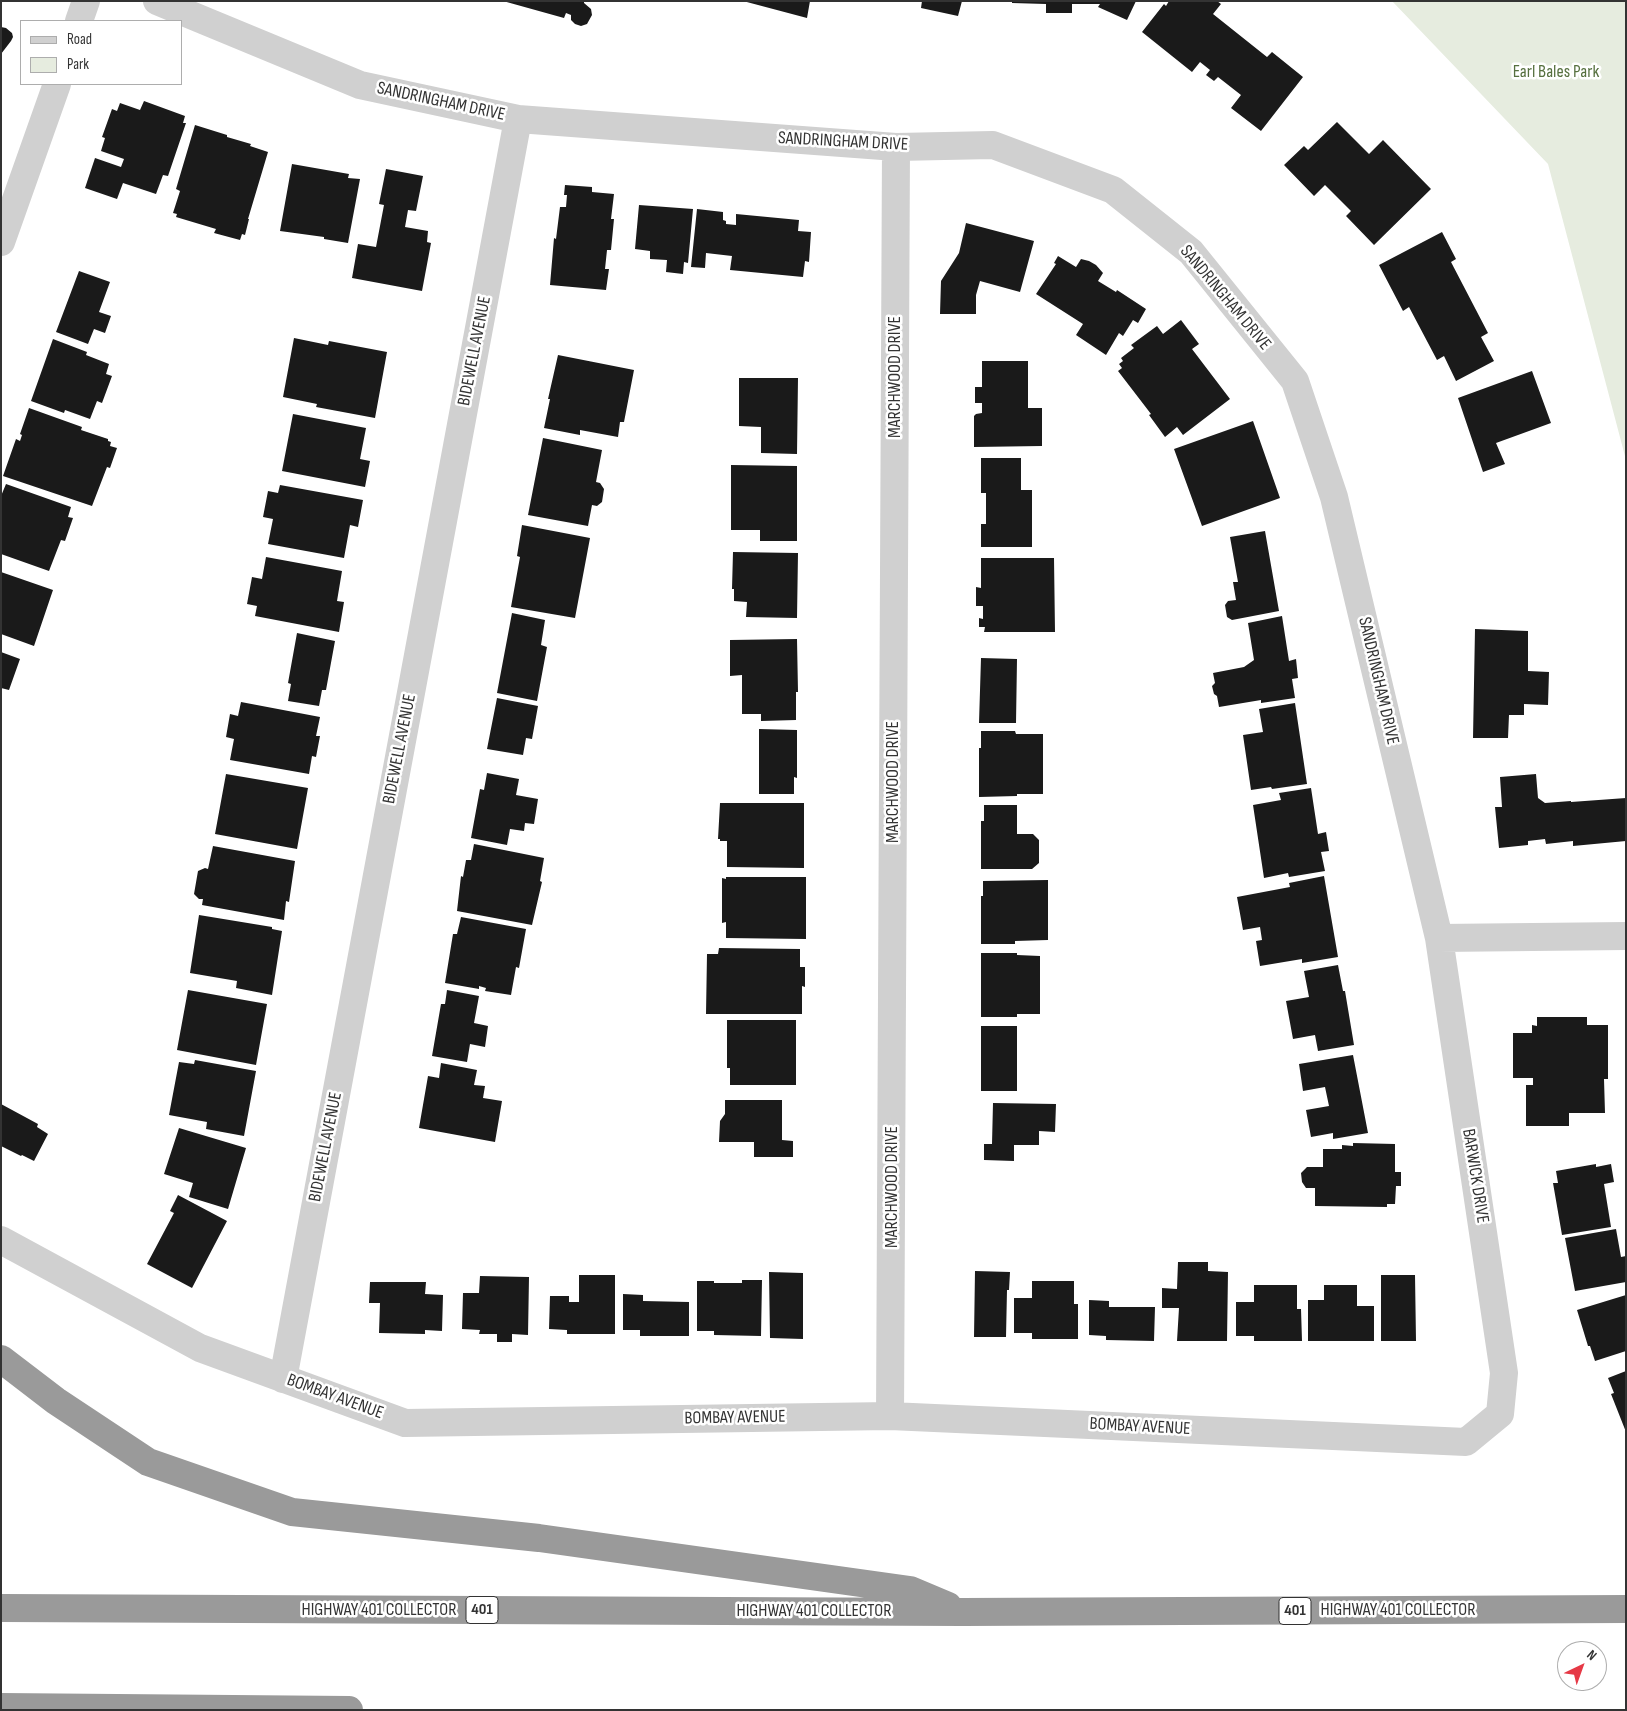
<!DOCTYPE html>
<html>
<head>
<meta charset="utf-8">
<style>
	body { margin:0 }
	#map { position:relative; width:1627px; height:1711px; overflow:hidden; background:#fff; font-family:"Sofia Sans Condensed",sans-serif }
	canvas { display:block }
	.frame { position:absolute; inset:0; border:2px solid #333; pointer-events:none }
	.legend { position:absolute; left:20px; top:20px; width:162px; height:65px; box-sizing:border-box; background:#fff; border:1px solid #adadad; margin:0; padding:6px 9px; list-style:none; font-size:15px; color:#333 }
	.legend li { display:flex; align-items:center; gap:10px; height:25px }
	.legend b { width:25px; border:1px solid #adadad }
	.north { position:absolute; left:1557px; top:1641px; width:50px; height:50px; box-sizing:border-box; background:#fff; border:1px solid #adadad; border-radius:50%; rotate:42deg; font-size:14px; font-weight:700; line-height:20px; text-align:center; color:#333 }
	.north::after { content:''; display:block; margin:auto; width:18px; height:22px; background:#e63946; clip-path:polygon(50% 0,100% 100%,50% 72%,0 100%) }
</style>
</head>
<body>
<div id="map">
<canvas width="1627" height="1711"></canvas>
<div class="frame"></div>
<ul class="legend">
<li><b style="height:6px;background:#d0d0d0"></b>Road</li>
<li><b style="height:14px;background:#e6ecdf"></b>Park</li>
</ul>
<div class="north">N</div>
</div>
<script>
const ctx = document.querySelector('canvas').getContext('2d');
ctx.lineJoin = 'round';
function paint(path, color) {
  ctx.fillStyle = color;
  ctx.fill(path, 'evenodd');
}
function shape(rows) {
  const path = new Path2D();
  for (const r of rows) {
    path.moveTo(r[0], r[1]);
    for (let i = 2; i < r.length; i += 2) path.lineTo(r[i], r[i + 1]);
  }
  return path;
}
function trace(path, color, width, dash) {
  ctx.strokeStyle = color;
  ctx.lineWidth = width;
  ctx.lineCap = dash ? 'butt' : 'round';
  ctx.setLineDash(dash || []);
  ctx.stroke(path);
}
function write(font, color, halo, rows, align = 'center') {
  ctx.font = font + ' "Sofia Sans Condensed",sans-serif';
  ctx.lineWidth = 5;
  ctx.setLineDash([]);
  ctx.textBaseline = 'middle';
  ctx.strokeStyle = halo;
  ctx.fillStyle = color;
  for (const [text, x, y, turn = 0] of rows) {
    ctx.save();
    ctx.translate(x, y);
    ctx.rotate((+turn || 0) * Math.PI / 180);
    ctx.textAlign = isNaN(turn) ? turn : align;
    if (halo) ctx.strokeText(text, 0, 0);
    ctx.fillText(text, 0, 0);
    ctx.restore();
  }
}
const green = shape([
	[1392,1,1626,1,1626,460,1548,164]
]);
const building = shape([
	[503,1,584,1,584,3,591,9,592,15,587,24,581,26,575,24,571,20,571,15,566,13,564,18],
	[743,1,810,1,807,18],
	[922,1,962,1,958,16,921,8],
	[1012,1,1136,1,1127,20,1098,7,1100,4,1072,4,1072,13,1046,13,1046,4,1012,3],
	[1169,1,1217,1,1221,4,1213,14,1267,57,1272,52,1303,77,1261,131,1231,108,1241,95,1218,77,1214,81,1206,75,1210,70,1200,62,1192,72,1142,32,1164,4,1166,6],
	[1,27,6,28,12,33,13,37,11,41,1,54],
	[144,101,185,116,183,123,186,123,168,176,163,175,156,194,123,183,117,199,85,188,95,158,121,167,124,159,101,151,105,138,102,137,112,109,117,111,120,103,140,110],
	[1337,122,1369,154,1383,140,1431,189,1374,245,1346,216,1351,211,1325,185,1314,196,1284,165,1304,146,1308,150],
	[195,125,227,135,227,137,251,144,250,146,268,152,248,219,249,219,245,235,242,234,240,240,214,233,216,229,176,217,177,214,173,213,180,191,176,189],
	[292,164,349,174,348,178,360,179,348,243,324,239,324,237,280,231],
	[386,169,423,176,416,211,408,210,405,227,428,231,427,242,431,243,422,291,352,278,358,244,376,247,384,205,379,204],
	[565,185,592,187,592,192,614,194,611,219,614,219,611,250,607,250,605,269,609,269,606,290,550,285,554,238,556,239,560,207,566,207,567,195,564,195],
	[639,205,693,209,688,263,684,262,683,274,666,272,667,260,650,259,650,251,635,249],
	[697,209,723,212,723,220,726,221,726,224,736,225,736,214,799,220,798,231,811,232,809,262,805,261,803,277,730,270,732,256,706,253,705,268,691,267],
	[966,223,1034,241,1020,292,980,281,976,295,976,314,940,314,941,281,959,253],
	[1442,232,1456,259,1451,262,1488,333,1481,337,1494,361,1456,381,1444,356,1437,360,1409,307,1403,311,1379,265],
	[1058,256,1076,267,1081,259,1089,261,1096,265,1103,273,1098,281,1116,292,1117,290,1146,309,1138,323,1133,320,1123,336,1119,333,1106,355,1076,335,1083,324,1036,294,1056,264,1054,263],
	[79,271,110,282,99,312,111,316,105,333,94,329,88,344,56,332],
	[1181,320,1199,344,1192,349,1230,399,1183,435,1177,427,1165,437,1149,415,1151,414,1118,371,1122,368,1119,364,1123,361,1121,358,1134,348,1131,345,1157,326,1163,334],
	[294,338,328,345,329,341,387,352,375,418,316,407,317,404,283,397],
	[53,339,87,352,86,355,109,364,106,374,112,376,102,403,97,401,90,419,65,410,64,413,31,401],
	[558,355,634,370,624,422,620,422,618,437,580,430,580,435,544,428,550,399,548,399],
	[982,361,1028,361,1028,408,1042,408,1042,446,974,447,974,416,976,414,982,413,982,403,975,403,975,387,982,387],
	[1532,371,1551,423,1496,443,1505,464,1483,472,1458,398],
	[739,378,798,378,797,454,761,453,761,427,739,426],
	[29,408,82,427,81,430,108,439,108,441,111,442,110,446,117,448,110,468,107,467,92,506,3,476,16,439,20,441,22,435,20,434],
	[293,414,366,428,360,459,370,461,365,487,282,471],
	[1253,421,1280,498,1202,526,1174,449],
	[543,438,602,450,596,482,600,483,604,489,602,502,597,506,592,505,588,526,528,515],
	[981,458,1021,458,1021,490,1032,490,1032,547,981,547,981,524,986,524,986,493,981,493],
	[731,465,797,466,797,541,760,541,760,530,731,530],
	[6,484,71,507,68,517,73,518,65,541,61,540,49,571,1,554,1,496],
	[280,485,363,500,358,527,350,525,344,558,268,544,273,519,263,517,268,491,278,493],
	[522,525,590,538,575,618,511,607,520,557,517,556],
	[1265,531,1279,611,1232,620,1227,617,1225,605,1228,601,1236,600,1233,582,1238,582,1230,537],
	[733,552,798,553,797,618,746,617,747,602,734,601,734,589,732,589],
	[266,557,342,571,337,601,344,602,339,632,255,616,257,606,247,604,252,577,262,579],
	[981,558,1054,558,1055,632,984,632,985,627,979,627,979,618,983,619,983,606,976,606,976,587,981,588],
	[1,572,53,590,34,646,1,634],
	[512,613,545,620,541,645,547,647,537,701,497,693],
	[1282,616,1289,661,1296,659,1298,678,1292,679,1295,698,1261,703,1261,700,1219,707,1217,696,1214,694,1212,686,1215,683,1213,673,1244,667,1254,660,1248,623],
	[1475,629,1528,631,1528,671,1549,672,1548,705,1524,704,1524,715,1509,715,1508,738,1473,738],
	[297,633,335,641,326,690,322,690,319,706,288,701,291,684,288,683],
	[797,639,798,692,796,692,796,720,761,721,761,714,742,714,742,675,730,676,730,640],
	[1,652,20,659,9,690,1,688],
	[981,658,1017,659,1016,723,979,723],
	[497,698,538,706,532,739,526,738,523,755,487,749],
	[241,702,320,717,316,736,320,736,316,757,312,756,309,774,230,760,234,739,226,737,230,714,238,716],
	[1295,703,1307,784,1272,789,1271,787,1251,790,1243,735,1263,732,1259,709],
	[759,729,797,730,797,778,794,777,794,794,759,794],
	[981,731,1015,731,1016,734,1043,734,1043,794,1017,794,1017,796,979,797,979,748,981,748],
	[487,773,519,779,516,795,538,799,534,824,525,823,524,831,510,829,507,845,471,838,480,789,484,790],
	[226,774,308,788,297,849,215,834],
	[1536,774,1538,798,1545,803,1571,801,1571,802,1626,798,1626,841,1573,846,1573,841,1546,844,1545,839,1528,841,1528,845,1499,848,1495,807,1502,807,1500,777],
	[1311,788,1318,834,1326,832,1329,851,1321,852,1325,871,1289,877,1288,873,1264,878,1253,805,1281,800,1279,793],
	[720,803,804,803,804,868,727,867,727,841,720,841,720,839,718,839],
	[984,805,1017,805,1017,834,1033,834,1039,840,1039,863,1032,869,981,869,981,821,984,821],
	[474,844,544,858,540,881,542,882,532,925,457,911,461,876,463,877,466,860,471,860],
	[213,846,295,861,289,902,286,901,284,920,202,905,203,899,199,899,194,894,198,871,205,868,208,869],
	[1324,876,1338,957,1302,963,1302,959,1260,966,1256,941,1262,940,1260,927,1243,930,1237,897,1290,887,1289,883],
	[726,877,806,877,806,939,726,938,726,922,722,923,722,878,726,879],
	[1048,880,1048,940,1015,941,1015,944,981,944,981,896,983,896,983,881],
	[199,915,272,927,272,929,282,931,272,995,236,988,237,981,190,973],
	[461,917,526,929,519,968,516,967,511,995,485,991,486,988,479,986,479,989,445,983,453,934,457,934],
	[719,948,800,949,800,967,805,967,805,987,802,986,802,1014,706,1014,707,954,718,954],
	[981,953,1017,953,1017,955,1040,956,1040,1014,1017,1014,1017,1017,981,1017],
	[1338,965,1343,991,1345,991,1354,1045,1318,1051,1315,1035,1293,1039,1286,1001,1309,997,1304,971],
	[188,990,267,1004,256,1065,177,1050],
	[447,990,479,996,474,1023,488,1026,485,1047,470,1044,467,1062,432,1056,441,1004,445,1004],
	[1537,1017,1587,1017,1587,1025,1608,1025,1608,1079,1604,1079,1605,1113,1569,1113,1569,1126,1526,1126,1526,1085,1533,1085,1533,1078,1513,1078,1513,1033,1532,1033,1532,1025,1537,1026],
	[727,1020,796,1020,796,1085,730,1085,730,1068,727,1068],
	[981,1026,1017,1026,1017,1091,981,1091],
	[1353,1055,1368,1133,1333,1139,1333,1133,1311,1137,1306,1110,1329,1106,1325,1087,1303,1091,1299,1064],
	[195,1060,256,1071,244,1136,206,1129,207,1122,169,1115,179,1062,194,1064],
	[441,1063,477,1070,474,1085,485,1086,483,1098,502,1101,495,1142,419,1128,428,1076,439,1078],
	[725,1100,782,1100,782,1140,793,1141,793,1157,754,1157,754,1142,719,1142,720,1121,725,1114],
	[993,1103,1056,1104,1055,1132,1039,1131,1039,1145,1014,1145,1014,1161,984,1160,984,1144,992,1144],
	[1,1104,38,1124,37,1127,48,1134,34,1161,22,1155,21,1156,1,1146],
	[179,1128,246,1148,228,1209,189,1197,193,1183,164,1174],
	[1353,1143,1395,1144,1395,1172,1401,1172,1401,1186,1396,1186,1395,1204,1387,1204,1387,1207,1315,1206,1315,1188,1306,1188,1302,1182,1301,1173,1307,1167,1323,1167,1323,1149,1342,1149,1342,1145,1353,1146],
	[1596,1164,1596,1167,1611,1164,1614,1182,1604,1184,1611,1227,1562,1235,1553,1183,1558,1183,1556,1171],
	[178,1195,227,1221,192,1288,147,1264,174,1213,170,1211],
	[1616,1229,1621,1257,1626,1256,1626,1282,1575,1291,1565,1238],
	[1178,1262,1208,1262,1208,1271,1228,1272,1227,1341,1177,1341,1179,1308,1162,1308,1162,1288,1177,1289],
	[975,1271,1010,1272,1009,1290,1007,1290,1006,1337,974,1337],
	[769,1272,803,1273,803,1339,770,1338],
	[579,1275,615,1275,615,1334,567,1334,567,1330,549,1329,550,1296,569,1296,569,1302,579,1302],
	[1381,1275,1415,1275,1416,1341,1381,1341],
	[480,1276,529,1277,528,1335,512,1334,512,1342,497,1342,497,1334,479,1334,480,1330,462,1329,463,1293,479,1293],
	[742,1280,762,1280,761,1336,714,1335,714,1331,697,1331,697,1281,714,1281,714,1283,742,1283],
	[1032,1281,1074,1281,1074,1304,1078,1304,1078,1339,1032,1339,1032,1333,1014,1333,1014,1298,1032,1298],
	[370,1282,426,1282,425,1294,443,1295,442,1331,425,1330,425,1334,379,1333,380,1303,369,1303],
	[1254,1285,1297,1285,1297,1309,1301,1309,1302,1341,1254,1341,1254,1336,1236,1336,1236,1302,1254,1302],
	[1324,1285,1357,1285,1357,1306,1374,1306,1374,1341,1308,1341,1308,1300,1324,1300],
	[623,1294,643,1295,643,1301,689,1302,689,1336,640,1336,640,1330,623,1330],
	[1626,1295,1626,1351,1595,1361,1590,1346,1588,1346,1577,1310],
	[1089,1300,1109,1301,1109,1307,1155,1307,1154,1341,1106,1340,1106,1336,1089,1335],
	[1626,1371,1626,1432,1611,1394,1614,1393,1608,1378]
]);
const minor = shape([
	[79,21,86,1],
	[1,242,57,84],
	[1439,938,1626,936],
	[1,1240,200,1348,405,1423,890,1416,1466,1442,1500,1414,1504,1373,1439,938,1334,497,1295,381,1191,252,1113,190,993,145,896,147,518,119,360,85,157,1],
	[283,1379,518,119],
	[890,1416,896,147]
]);
const motorway = shape([
	[1,1359,56,1401,148,1462,292,1512,539,1538,910,1590,948,1606],
	[1,1608,963,1612,1626,1609],
	[1,1707,349,1710]
]);
const shields = [
	[482,1610,32],
	[1295,1611,32]
];
const shieldNames = [
	["401",482,1610],
	["401",1295,1611]
];
const parkNames = [
	["Earl Bales Park",1556,72]
];
const streetNames = [
	["SANDRINGHAM DRIVE",441,102,12],
	["SANDRINGHAM DRIVE",843,142,3],
	["SANDRINGHAM DRIVE",1225,298,50],
	["BIDEWELL AVENUE",475,351,-79],
	["MARCHWOOD DRIVE",895,377,-90],
	["SANDRINGHAM DRIVE",1378,681,77],
	["BIDEWELL AVENUE",400,749,-79],
	["MARCHWOOD DRIVE",893,782,-90],
	["BIDEWELL AVENUE",326,1147,-79],
	["BARWICK DRIVE",1475,1176,81],
	["MARCHWOOD DRIVE",892,1187,-90],
	["BOMBAY AVENUE",335,1397,20],
	["BOMBAY AVENUE",735,1418,-1],
	["BOMBAY AVENUE",1140,1427,3],
	["HIGHWAY 401 COLLECTOR",379,1610],
	["HIGHWAY 401 COLLECTOR",1398,1610],
	["HIGHWAY 401 COLLECTOR",814,1611]
];
paint(green, '#e6ecdf');
paint(building, '#1a1a1a');
trace(minor, '#d0d0d0', 28);
trace(motorway, '#9a9a9a', 28);
for (const [x, y, w] of shields) {
  const box = new Path2D();
  box.roundRect(x - w / 2, y - 13.5, w, 27, 4);
  ctx.fillStyle = '#fff';
  ctx.fill(box);
  trace(box, '#333', 1);
}
write('bold 16px', '#333', null, shieldNames);
write('18px', '#56703f', '#fff', parkNames);
write('18px', '#333', '#fff', streetNames);
</script>
</body>
</html>
